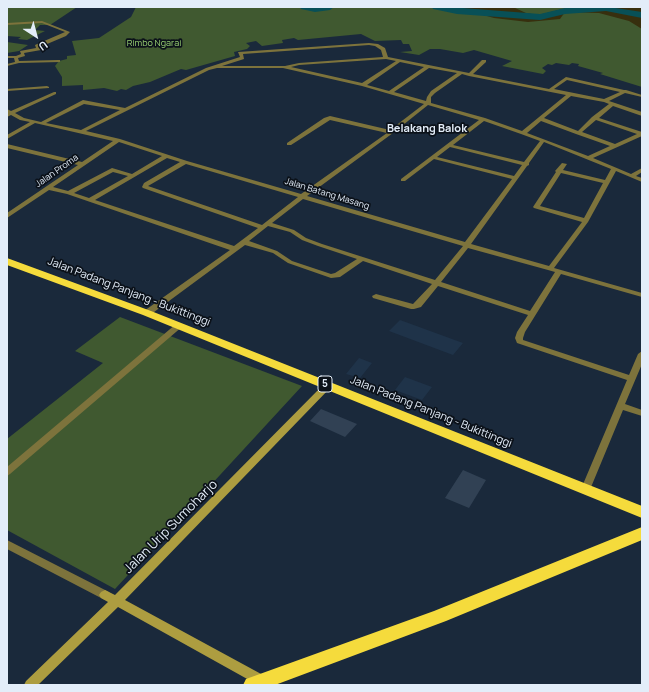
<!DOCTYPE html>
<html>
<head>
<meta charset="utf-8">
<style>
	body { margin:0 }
	#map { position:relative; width:649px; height:692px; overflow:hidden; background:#1a293b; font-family:Manrope,sans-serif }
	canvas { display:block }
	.frame { position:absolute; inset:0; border:8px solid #e3edf9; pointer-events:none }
	.north { position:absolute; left:16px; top:16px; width:40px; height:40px; -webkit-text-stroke:3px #0b1119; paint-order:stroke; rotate:144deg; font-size:11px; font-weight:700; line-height:16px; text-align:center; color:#e3edf9 }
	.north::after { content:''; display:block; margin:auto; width:14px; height:18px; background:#e3edf9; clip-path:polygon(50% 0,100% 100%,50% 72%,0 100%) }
</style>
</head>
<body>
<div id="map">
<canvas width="649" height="692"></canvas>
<div class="frame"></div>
<div class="north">U</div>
</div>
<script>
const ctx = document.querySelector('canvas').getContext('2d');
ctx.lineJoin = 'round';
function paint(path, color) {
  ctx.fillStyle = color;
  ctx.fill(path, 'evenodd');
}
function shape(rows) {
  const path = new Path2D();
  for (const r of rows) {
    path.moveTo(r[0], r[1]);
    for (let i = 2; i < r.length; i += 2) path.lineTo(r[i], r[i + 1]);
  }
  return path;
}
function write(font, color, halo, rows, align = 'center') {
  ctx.font = font + ' Manrope,sans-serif';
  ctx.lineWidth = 3.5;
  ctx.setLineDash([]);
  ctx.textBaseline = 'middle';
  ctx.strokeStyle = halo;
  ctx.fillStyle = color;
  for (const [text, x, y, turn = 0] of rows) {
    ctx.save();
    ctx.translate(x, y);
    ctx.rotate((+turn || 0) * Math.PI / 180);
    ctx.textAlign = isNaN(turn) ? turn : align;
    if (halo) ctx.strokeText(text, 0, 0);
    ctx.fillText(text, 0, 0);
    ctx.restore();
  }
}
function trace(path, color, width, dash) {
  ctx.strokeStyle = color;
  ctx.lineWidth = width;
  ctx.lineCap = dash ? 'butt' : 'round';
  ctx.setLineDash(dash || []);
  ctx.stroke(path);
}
const built = shape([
	[400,320,463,343,453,355,389,331],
	[359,358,372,363,360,378,346,374],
	[405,377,432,387,422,400,395,390]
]);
const green = shape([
	[7,7,77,7,50,25,40,25,35,30,45,31,27,40,18,39,21,37,7,36],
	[136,7,642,7,642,87,600,74,603,73,578,66,579,64,572,63,569,65,556,63,552,65,548,64,542,68,546,71,543,74,502,66,512,61,474,50,463,53,440,49,430,49,419,55,400,52,412,51,409,44,403,44,401,40,375,41,361,34,298,40,294,38,282,40,283,43,262,46,256,41,246,43,250,46,247,49,234,52,235,56,186,70,181,69,150,82,133,86,126,90,121,89,117,91,104,88,83,90,83,85,62,86,62,77,55,66,59,61,67,59,67,56,76,55,72,41,99,38,131,17],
	[7,42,28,45,19,51,7,53],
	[120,317,302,386,115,589,7,530,7,439,103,363,75,351]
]);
const sand = shape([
	[455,7,513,7,526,13,538,15,572,7,642,7,642,29,629,21,599,13,565,12,560,19,528,22,494,18]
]);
const river = shape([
	[300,7,334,7,330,10,315,12,301,9,300,7],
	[432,7,450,7,540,14,565,8,609,7,642,12,642,18,606,11,565,14,540,20,457,14,433,9,432,7]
]);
const building = shape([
	[321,409,357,424,345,437,310,421],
	[463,470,486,480,469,508,445,498]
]);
const street = shape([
	[42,21,70,32,66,36,40,47,41,50,24,53,25,56,18,58,19,61,58,60,60,60,60,62,19,63,7,66,7,64,15,62,14,58,7,58,7,56,16,56,21,54,20,51,36,48,35,45,65,32,42,23,7,25,7,23,42,21],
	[369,43,378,44,385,48,388,57,469,73,482,60,486,60,486,62,473,74,549,89,566,77,624,90,626,90,642,95,642,97,625,93,609,101,642,112,642,116,613,106,599,118,642,132,642,136,593,158,631,174,642,168,642,172,636,176,642,178,642,182,616,171,588,222,554,268,642,293,642,297,561,274,525,332,523,338,523,340,629,375,638,354,642,351,642,364,625,404,642,410,642,416,623,410,589,492,586,493,583,492,581,489,627,380,517,343,515,338,517,332,528,315,438,286,421,307,414,309,411,309,373,298,372,296,376,294,413,304,432,284,363,261,340,277,331,278,288,263,273,253,245,245,150,315,147,315,143,313,144,311,230,250,67,194,49,190,7,218,7,213,78,165,7,148,7,144,82,162,113,141,35,123,7,139,7,135,30,122,20,120,11,115,7,117,7,109,11,111,54,92,56,92,56,94,15,113,24,118,41,122,83,100,125,108,206,68,240,57,238,52,369,43],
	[369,45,375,46,381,50,383,57,299,63,285,66,222,66,244,59,243,54,369,45],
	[386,59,396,61,362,83,291,67,299,65,386,59],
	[400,62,424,67,389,91,367,85,400,62],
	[217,68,283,68,362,86,424,104,390,130,330,116,324,118,287,143,287,145,291,145,330,120,387,133,301,194,187,161,120,139,86,131,209,70,217,68],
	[429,68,457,73,431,91,427,97,426,101,394,92,429,68],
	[462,74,469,76,566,95,522,131,485,118,431,103,431,97,435,93,462,74],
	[567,80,620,92,604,99,554,89,567,80],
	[571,96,604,102,609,104,592,117,578,131,544,118,571,96],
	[84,104,120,110,81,130,46,123,84,104],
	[428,105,479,120,401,179,401,181,405,181,434,159,512,179,465,242,307,196,393,133,428,105],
	[596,120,637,134,615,144,582,132,596,120],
	[484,121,521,134,540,141,524,162,453,145,484,121],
	[541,121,576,134,610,146,588,156,527,133,541,121],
	[119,142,162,156,132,174,112,168,68,191,53,187,119,142],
	[544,142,611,169,605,180,563,170,567,164,562,163,555,171,556,172,533,207,534,208,582,222,549,266,471,244,527,166,529,165,529,163,544,142],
	[450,147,522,165,514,176,437,157,450,147],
	[167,158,180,162,144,183,142,187,143,188,258,228,234,246,95,200,167,158],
	[186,164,298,197,262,225,148,186,186,164],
	[113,172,128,176,89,198,74,193,113,172],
	[561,173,603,183,584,218,540,206,561,173],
	[303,199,463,246,435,280,322,244,306,238,294,230,272,223,303,199],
	[268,226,290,232,302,240,318,246,357,259,335,273,331,274,292,261,277,251,249,241,268,226],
	[468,248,548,270,555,272,530,311,441,282,468,248],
	[47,86,49,87,49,88,7,91,7,89,47,86],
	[176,324,179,324,183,326,10,474,7,476,7,467,176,324],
	[7,540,109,592,111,595,109,598,105,600,101,598,7,549,7,540]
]);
const secondary = shape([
	[328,382,332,385,331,387,125,600,274,681,276,685,258,685,118,607,38,685,24,685,26,681,108,602,101,598,99,595,101,592,105,590,115,595,325,383,328,382]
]);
const highway = shape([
	[7,258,151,311,642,506,642,518,143,315,7,265,7,258],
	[642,527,642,540,446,621,275,685,243,685,246,679,434,611,642,527]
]);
const farParknames = [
	["Rimbo Ngarai",154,43]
];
const farStreetnames = [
	["Jalan Proma",57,171,-35],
	["Jalan Batang Masang",327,194,17]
];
const shields = [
	[325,384,14]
];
const shieldNames = [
	["5",325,384]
];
const farQuarternames = [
	["Belakang Balok",427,129]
];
const streetNames = [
	["Jalan Padang Panjang - Bukittinggi",129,292,21],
	["Jalan Padang Panjang - Bukittinggi",431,412,22]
];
const nearStreetnames = [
	["Jalan Urip Sumoharjo",171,527,-45]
];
paint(built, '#1f3349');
paint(green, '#405930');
paint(sand, '#372f0e');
paint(river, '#085057');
paint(building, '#314154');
paint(street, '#7d733c');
paint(secondary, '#ad9d40');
paint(highway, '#f5db3c');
write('9px', '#99d173', '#0b1119', farParknames);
write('9px', '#e3edf9', '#0b1119', farStreetnames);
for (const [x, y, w] of shields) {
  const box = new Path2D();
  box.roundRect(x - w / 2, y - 8, w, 16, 3);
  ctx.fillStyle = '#0b1119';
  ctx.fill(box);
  trace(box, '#e3edf9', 1);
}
write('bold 10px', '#e3edf9', null, shieldNames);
write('bold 11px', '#e3edf9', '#0b1119', farQuarternames);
write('11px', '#e3edf9', '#0b1119', streetNames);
write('13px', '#e3edf9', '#0b1119', nearStreetnames);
</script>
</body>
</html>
